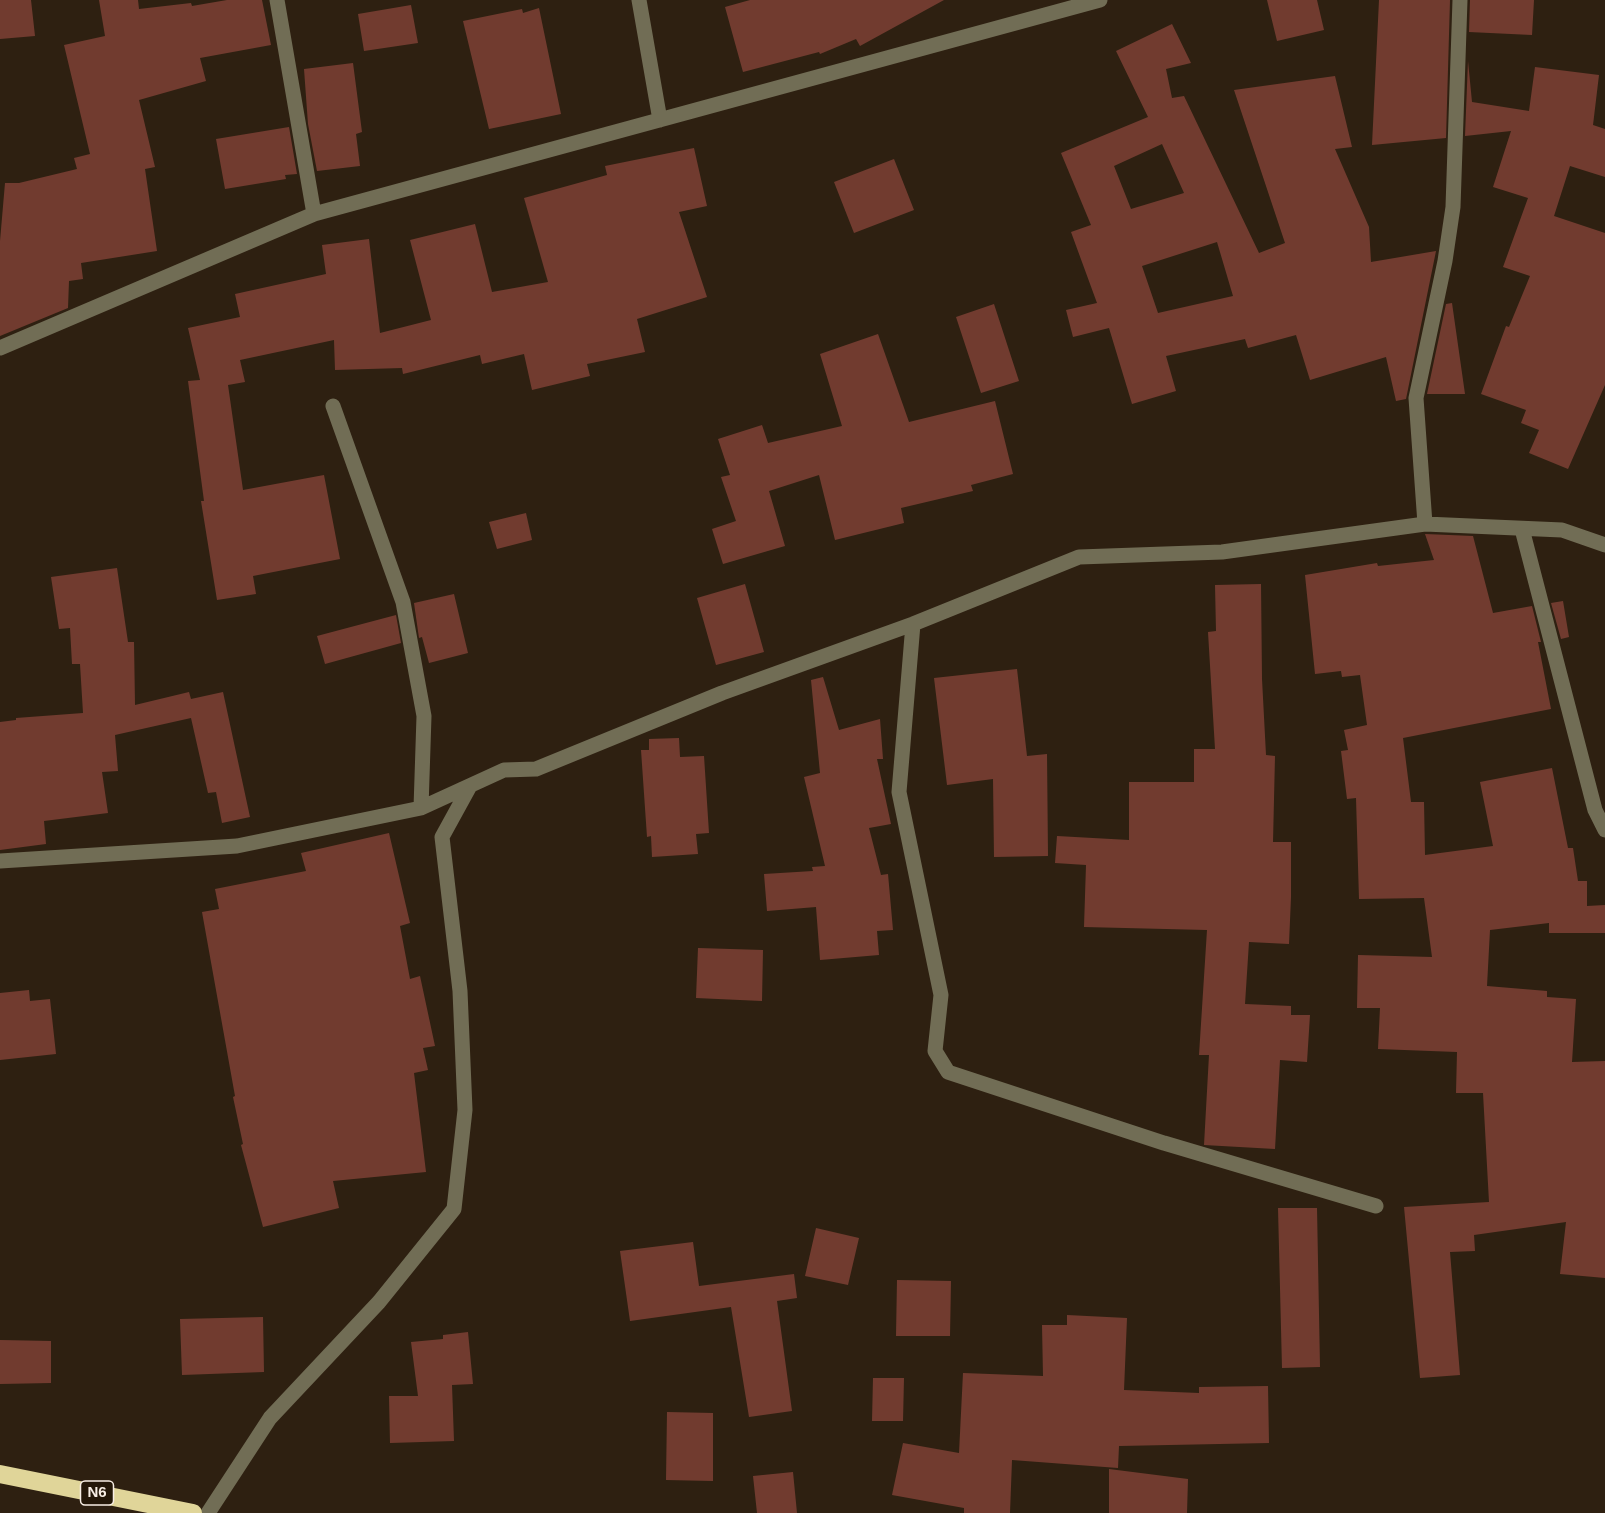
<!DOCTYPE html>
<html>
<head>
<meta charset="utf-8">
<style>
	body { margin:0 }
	canvas { display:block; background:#2e2011 }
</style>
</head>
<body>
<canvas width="1605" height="1513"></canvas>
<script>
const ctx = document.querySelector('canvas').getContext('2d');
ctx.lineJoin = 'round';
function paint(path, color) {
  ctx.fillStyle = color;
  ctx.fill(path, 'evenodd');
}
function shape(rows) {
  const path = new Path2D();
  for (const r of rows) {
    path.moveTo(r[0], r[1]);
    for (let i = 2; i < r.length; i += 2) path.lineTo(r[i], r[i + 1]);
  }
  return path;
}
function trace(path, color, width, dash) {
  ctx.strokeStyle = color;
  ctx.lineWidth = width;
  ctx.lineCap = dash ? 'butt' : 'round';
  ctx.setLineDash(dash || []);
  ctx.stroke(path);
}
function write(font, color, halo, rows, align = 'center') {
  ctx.font = font + ' Helvetica,sans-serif';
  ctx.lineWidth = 4.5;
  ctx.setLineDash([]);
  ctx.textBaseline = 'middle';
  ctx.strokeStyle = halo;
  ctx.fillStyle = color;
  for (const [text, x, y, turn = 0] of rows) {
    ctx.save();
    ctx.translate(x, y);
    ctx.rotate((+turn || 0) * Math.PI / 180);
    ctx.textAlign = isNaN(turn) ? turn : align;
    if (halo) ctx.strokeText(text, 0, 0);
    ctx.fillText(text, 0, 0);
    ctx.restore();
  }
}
const building = shape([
	[0,0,31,0,35,36,0,39],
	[99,0,138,0,139,9,191,3,192,6,227,0,262,0,271,45,200,58,206,81,139,100,155,167,145,169,157,251,81,263,83,279,69,281,68,308,0,336,0,241,5,183,19,183,77,169,74,158,90,154,64,45,105,36],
	[750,0,944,0,860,46,856,39,820,54,819,52,743,72,725,7],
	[1267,0,1317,0,1324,30,1277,41],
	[1379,0,1450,0,1446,138,1372,145],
	[1470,0,1534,0,1532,35,1469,32],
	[411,5,418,43,364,51,358,14],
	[539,8,561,114,489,129,463,21,522,9,523,13],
	[1172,24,1191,63,1166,69,1172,98,1184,96,1259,253,1285,243,1234,90,1335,76,1352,147,1335,149,1369,227,1371,262,1436,251,1406,399,1396,401,1386,357,1310,380,1296,335,1248,348,1245,339,1166,356,1176,391,1132,404,1109,328,1073,337,1066,310,1097,303,1071,232,1091,225,1061,153,1148,117,1116,51],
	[1162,144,1184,193,1131,209,1114,166],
	[1217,242,1233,296,1158,313,1142,266],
	[1468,61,1472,102,1529,111,1535,67,1599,75,1593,125,1605,129,1605,177,1570,166,1554,216,1605,233,1605,385,1568,469,1529,453,1539,430,1521,423,1526,410,1481,394,1506,326,1509,327,1530,276,1503,267,1528,198,1493,187,1511,131,1465,136],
	[353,63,362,132,356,134,360,166,317,171,308,124,304,69],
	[289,127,297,174,285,175,286,179,225,189,216,139],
	[694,148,707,206,679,212,707,297,637,319,645,352,587,364,590,376,532,390,524,354,482,364,480,355,403,374,402,368,335,370,334,340,240,360,245,382,228,385,243,490,324,475,340,559,253,576,256,594,217,600,201,501,204,501,188,381,200,380,188,328,240,317,235,294,326,274,322,245,369,239,380,333,431,320,410,240,475,224,492,292,548,282,524,198,607,175,605,166],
	[894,159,914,210,854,233,834,182],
	[1452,303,1465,394,1427,394,1446,304],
	[994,304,1019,381,981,393,956,317],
	[878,334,909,422,995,401,1013,474,971,485,973,491,901,508,904,523,835,540,819,475,769,491,785,546,723,564,712,529,736,521,721,477,730,475,718,439,762,425,768,443,842,426,820,354],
	[526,513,532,540,497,549,489,522],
	[1425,534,1473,536,1493,613,1532,606,1541,642,1538,642,1551,709,1403,738,1411,802,1424,802,1425,855,1493,846,1480,782,1552,768,1568,848,1573,848,1578,881,1587,881,1587,906,1605,905,1605,933,1549,933,1549,923,1490,930,1487,986,1547,991,1547,997,1576,999,1572,1062,1605,1061,1605,1278,1560,1274,1566,1222,1474,1235,1475,1251,1450,1252,1460,1375,1420,1378,1404,1207,1489,1202,1483,1093,1456,1093,1457,1052,1378,1049,1380,1008,1357,1008,1358,955,1432,957,1424,898,1359,899,1356,798,1347,799,1341,751,1348,750,1344,730,1367,725,1360,675,1342,677,1341,671,1315,674,1305,575,1377,563,1378,566,1434,560],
	[117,568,128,642,134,642,135,705,189,692,191,699,223,692,250,817,222,823,216,792,208,793,191,718,115,735,118,771,102,772,108,813,44,821,46,844,0,850,0,722,16,720,16,718,83,713,80,664,72,664,70,628,59,629,51,577],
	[745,584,764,652,716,665,697,598],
	[1261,584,1262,679,1266,755,1275,756,1273,842,1291,842,1291,897,1289,944,1249,942,1245,1004,1291,1006,1291,1015,1310,1015,1307,1062,1280,1060,1275,1149,1204,1145,1209,1055,1199,1055,1207,930,1084,927,1086,865,1055,863,1057,836,1129,840,1129,782,1194,782,1194,749,1215,749,1208,632,1216,631,1215,585],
	[454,594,468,653,429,663,422,637,419,638,414,603],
	[1563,601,1569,637,1561,639,1551,603],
	[396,615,401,643,325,664,317,636],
	[1017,669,1027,756,1047,754,1048,856,994,857,993,779,947,785,934,678],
	[823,677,839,730,880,719,883,759,877,759,891,824,869,828,881,875,888,874,893,930,877,931,879,955,820,960,816,907,767,911,764,874,813,871,812,867,825,866,804,777,820,773,811,680],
	[679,738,680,757,704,756,709,833,696,834,698,854,652,857,651,836,647,837,641,750,649,750,649,739],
	[389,833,410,923,400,926,410,979,420,976,435,1046,423,1048,428,1070,414,1073,426,1172,333,1181,339,1208,263,1227,241,1145,243,1144,233,1097,235,1096,202,912,219,909,215,889,306,871,301,853],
	[698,948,763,950,762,1001,696,998],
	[29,990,30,1001,50,999,56,1054,0,1060,0,993],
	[1278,1208,1317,1208,1320,1367,1282,1368],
	[816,1228,859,1238,848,1285,805,1276],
	[693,1242,699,1286,794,1274,797,1298,777,1301,792,1411,749,1417,731,1307,630,1321,620,1251],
	[897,1280,951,1281,950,1336,896,1336],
	[1067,1315,1127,1318,1124,1390,1199,1393,1199,1387,1268,1386,1269,1443,1119,1446,1118,1468,1012,1460,1010,1513,964,1513,964,1508,892,1495,903,1443,959,1453,963,1373,1043,1376,1042,1325,1067,1325],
	[263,1317,264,1372,182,1375,180,1319],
	[468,1332,473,1384,452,1385,454,1441,390,1443,389,1396,418,1396,411,1342,443,1339,443,1335],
	[0,1340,51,1341,51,1383,0,1384],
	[873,1378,904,1378,903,1421,872,1421],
	[667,1412,713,1413,713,1481,666,1480],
	[1109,1469,1188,1479,1187,1513,1109,1513],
	[793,1472,797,1513,757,1513,753,1476]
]);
const minor = shape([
	[277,0,314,214],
	[639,0,660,120],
	[0,348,314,214,1100,0],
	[333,406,403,602,424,716,421,808],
	[1425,524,1416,398,1445,261,1453,207,1460,0],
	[1522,529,1595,810,1605,830],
	[913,624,899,792,941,995,935,1051,948,1072,1164,1143,1376,1206],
	[0,861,237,846,421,808,504,770,536,769,722,693,913,624,1079,557,1222,552,1425,524,1562,530,1605,545],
	[208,1513,270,1418,379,1302,454,1209,465,1110,460,991,442,837,470,786]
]);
const highway = shape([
	[0,1474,193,1513]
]);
const shields = [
	[97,1493,33]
];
const shieldNames = [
	["N6",97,1493]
];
paint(building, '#713b2f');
trace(minor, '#716d55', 15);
trace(highway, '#e0d599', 18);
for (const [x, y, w] of shields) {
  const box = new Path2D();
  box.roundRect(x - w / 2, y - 12, w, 24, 4.5);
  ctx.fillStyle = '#241708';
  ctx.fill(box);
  trace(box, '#f7ede4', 1.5);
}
write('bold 15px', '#f7ede4', null, shieldNames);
</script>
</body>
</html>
